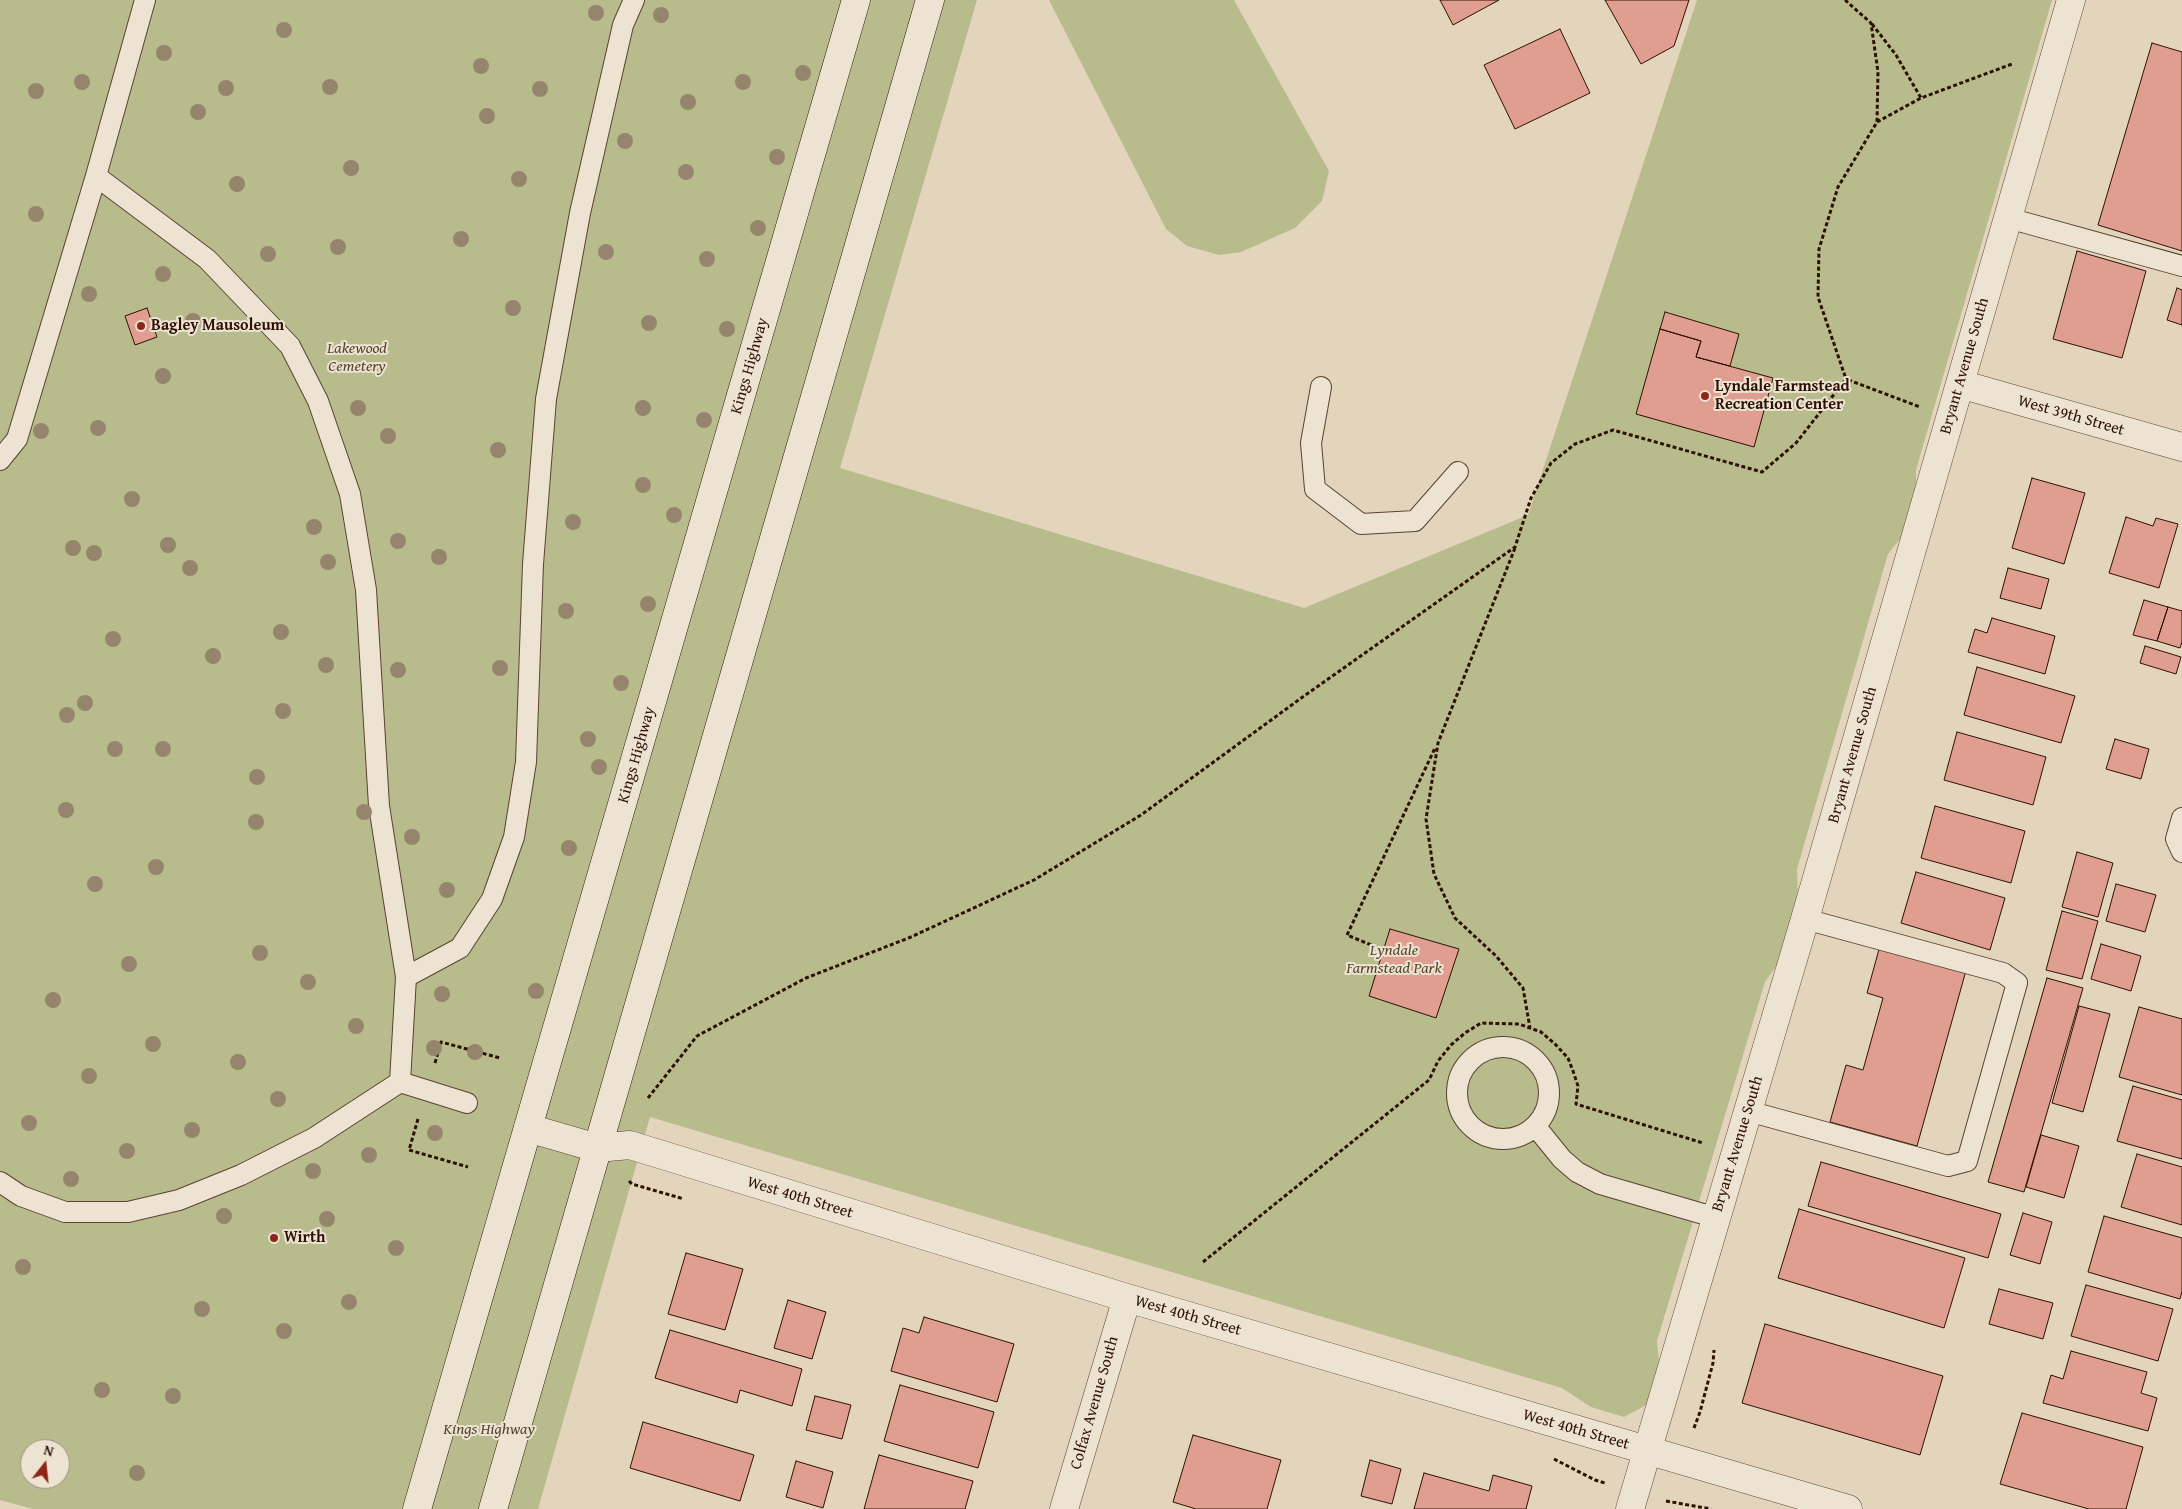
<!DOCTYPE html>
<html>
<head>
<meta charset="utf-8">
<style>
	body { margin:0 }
	#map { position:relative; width:2182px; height:1509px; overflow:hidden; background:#e3d4bc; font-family:"Gentium Book Plus",serif }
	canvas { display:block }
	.north { position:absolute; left:20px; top:1439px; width:50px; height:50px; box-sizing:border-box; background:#ede3d3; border:1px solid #a18f80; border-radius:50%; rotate:16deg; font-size:14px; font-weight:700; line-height:20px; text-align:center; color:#2e1103 }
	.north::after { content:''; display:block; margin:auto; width:18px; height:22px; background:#8f2418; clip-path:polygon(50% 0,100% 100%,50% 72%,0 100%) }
</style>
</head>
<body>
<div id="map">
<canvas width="2182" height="1509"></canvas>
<div class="north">N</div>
</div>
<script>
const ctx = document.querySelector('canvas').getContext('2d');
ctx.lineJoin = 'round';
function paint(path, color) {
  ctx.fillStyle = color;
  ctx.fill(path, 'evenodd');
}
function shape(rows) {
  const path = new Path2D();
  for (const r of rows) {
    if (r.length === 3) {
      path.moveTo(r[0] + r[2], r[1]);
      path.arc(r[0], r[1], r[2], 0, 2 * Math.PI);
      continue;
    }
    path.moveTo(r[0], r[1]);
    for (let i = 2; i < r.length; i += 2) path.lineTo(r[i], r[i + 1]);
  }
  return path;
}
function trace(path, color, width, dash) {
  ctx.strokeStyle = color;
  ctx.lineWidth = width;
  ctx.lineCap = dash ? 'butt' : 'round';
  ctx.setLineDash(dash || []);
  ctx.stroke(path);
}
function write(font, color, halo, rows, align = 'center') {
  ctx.font = font + ' "Gentium Book Plus",serif';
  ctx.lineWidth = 4;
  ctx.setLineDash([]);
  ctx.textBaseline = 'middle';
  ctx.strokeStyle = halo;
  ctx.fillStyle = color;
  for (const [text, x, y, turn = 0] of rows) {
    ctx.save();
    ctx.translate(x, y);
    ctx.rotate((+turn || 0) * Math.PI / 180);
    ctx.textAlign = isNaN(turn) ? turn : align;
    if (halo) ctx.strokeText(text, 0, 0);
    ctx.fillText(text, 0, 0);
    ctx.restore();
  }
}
const green = shape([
	[0,0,977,0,840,468,1304,608,1528,515,1697,0,2052,0,1916,470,1916,487,1903,535,1888,554,1797,869,1798,899,1777,965,1765,982,1657,1341,1660,1373,1650,1403,1624,1417,1591,1407,1562,1388,650,1117,538,1509,33,1509,0,1500],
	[30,1449,60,1449,60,1479,30,1479],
	[1049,0,1234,0,1329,171,1322,201,1295,228,1241,252,1219,255,1187,246,1166,229]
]);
const building = shape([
	[1440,0,1499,0,1453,25,1440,0],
	[1605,0,1689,0,1674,46,1641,64,1605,0],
	[1560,29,1590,93,1515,129,1484,65,1560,29],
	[2152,43,2182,52,2182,251,2098,225,2152,43],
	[2077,251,2146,271,2122,358,2053,339,2077,251],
	[2177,288,2182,290,2182,325,2167,320,2177,288],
	[147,308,157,337,135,345,125,316,147,308],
	[1665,312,1739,334,1730,366,1696,357,1701,341,1660,329,1665,312],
	[1660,329,1701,341,1696,357,1773,378,1754,447,1636,414,1660,329],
	[2032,478,2085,493,2064,564,2012,548,2032,478],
	[2126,517,2153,526,2156,518,2178,524,2159,588,2109,573,2126,517],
	[2008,568,2049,579,2041,609,2000,598,2008,568],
	[2144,600,2168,607,2157,641,2133,635,2144,600],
	[2168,607,2182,611,2182,642,2180,648,2157,641,2168,607],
	[1992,618,2055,636,2045,674,1968,652,1975,629,1987,633,1992,618],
	[2145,646,2181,657,2176,674,2140,663,2145,646],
	[1977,667,2075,696,2061,743,1964,715,1977,667],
	[1957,732,2046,757,2033,805,1944,780,1957,732],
	[2115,739,2149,749,2141,779,2106,769,2115,739],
	[1935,806,2025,831,2011,883,1921,858,1935,806],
	[2077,852,2113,863,2098,917,2062,907,2077,852],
	[1916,872,2005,898,1990,950,1901,923,1916,872],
	[2116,884,2156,895,2145,932,2106,921,2116,884],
	[2062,911,2098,921,2082,979,2046,970,2062,911],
	[1390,929,1459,949,1436,1018,1369,996,1390,929],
	[1881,942,1967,967,1917,1146,1830,1122,1846,1065,1863,1070,1883,998,1867,993,1881,942],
	[2101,944,2141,956,2131,991,2091,979,2101,944],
	[2047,978,2083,988,2024,1192,1988,1182,2047,978],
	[2079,1006,2110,1014,2083,1112,2052,1103,2079,1006],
	[2139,1007,2182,1019,2182,1095,2119,1077,2139,1007],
	[2133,1086,2182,1100,2182,1159,2117,1141,2133,1086],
	[2041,1135,2079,1146,2064,1198,2026,1187,2041,1135],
	[2137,1154,2182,1167,2182,1225,2121,1207,2137,1154],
	[1821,1162,2001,1214,1988,1258,1808,1206,1821,1162],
	[1799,1209,1965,1258,1944,1328,1778,1278,1799,1209],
	[2023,1213,2052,1222,2040,1264,2010,1255,2023,1213],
	[2104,1216,2182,1238,2182,1291,2180,1299,2088,1272,2104,1216],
	[686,1253,743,1269,725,1330,668,1314,686,1253],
	[2086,1285,2173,1309,2158,1361,2071,1336,2086,1285],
	[1999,1289,2053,1303,2043,1339,1989,1324,1999,1289],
	[788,1300,826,1312,812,1359,774,1348,788,1300],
	[924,1317,1014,1344,997,1402,891,1371,903,1328,919,1333,924,1317],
	[1765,1324,1943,1376,1920,1455,1742,1403,1765,1324],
	[670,1330,802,1369,792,1406,740,1390,737,1403,655,1378,670,1330],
	[2071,1351,2147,1372,2141,1393,2157,1398,2148,1431,2043,1403,2051,1375,2063,1379,2071,1351],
	[900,1385,994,1412,978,1468,884,1441,900,1385],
	[815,1396,851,1405,842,1439,806,1430,815,1396],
	[2022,1413,2143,1447,2126,1509,2089,1509,2000,1484,2022,1413],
	[643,1422,754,1455,740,1501,630,1468,643,1422],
	[1193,1435,1281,1460,1267,1509,1196,1509,1173,1502,1193,1435],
	[879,1455,973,1481,965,1509,864,1509,879,1455],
	[1370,1460,1401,1469,1392,1504,1361,1496,1370,1460],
	[796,1461,833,1472,823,1508,786,1497,796,1461],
	[1424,1473,1489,1491,1493,1475,1532,1486,1526,1509,1414,1509,1424,1473]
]);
const path = shape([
	[1845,0,1871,23,1878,72,1877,122,1838,187,1819,249,1818,297,1846,379],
	[1872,24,1896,55,1921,98],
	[1877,122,1921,98,2012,64],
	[1515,548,1438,743,1426,819,1434,874,1455,918,1496,956,1523,988,1530,1028],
	[1371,945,1347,935,1435,748],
	[435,1063,441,1042,500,1058],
	[648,1098,697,1036,806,978,911,937,1034,880,1141,815,1304,696,1515,547,1531,498,1551,463,1575,444,1613,430,1762,472,1796,443,1846,379,1920,407],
	[418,1119,409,1150,468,1167],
	[629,1181,632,1184,684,1199],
	[1203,1262,1429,1080,1438,1061,1451,1045,1465,1033,1481,1023,1519,1024,1541,1032,1555,1044,1568,1058,1573,1071,1578,1086,1576,1104,1703,1143],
	[1694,1428,1700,1412,1713,1363,1714,1350],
	[1554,1459,1595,1480,1605,1483],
	[1666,1501,1711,1509]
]);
const lane = shape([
	[96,176,207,259,290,346,318,401,350,494,366,590,379,806,406,977,400,1082],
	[2008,218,2182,266],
	[1321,387,1311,443,1315,489,1361,524,1415,521,1458,472],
	[0,460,17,439,96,176,145,0],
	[2182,818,2176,839,2182,852],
	[406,977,460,948,492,899,514,837,526,762,533,564,546,399,580,213,623,25,634,0],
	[1503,1093,46],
	[400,1082,467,1103],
	[1748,1111,1948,1166,1967,1161,2017,983,2003,973,1805,919],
	[1536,1127,1562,1159,1577,1172,1600,1184,1717,1218],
	[0,1182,21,1196,65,1212,128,1212,179,1200,241,1175,314,1138,400,1082]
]);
const street = shape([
	[1960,384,2182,447],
	[528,1128,597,1148,630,1145,1127,1298,1848,1509],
	[1064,1509,1127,1298],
	[1630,1509,1805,919,2071,0]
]);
const secondary = shape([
	[417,1509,856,0],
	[493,1509,930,0]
]);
const trees = [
	[596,13],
	[661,15],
	[284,30],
	[164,53],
	[481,66],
	[803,73],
	[82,82],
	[743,82],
	[330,87],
	[226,88],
	[540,89],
	[36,91],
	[688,102],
	[198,112],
	[487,116],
	[625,141],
	[777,157],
	[351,168],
	[686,172],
	[519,179],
	[237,184],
	[36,214],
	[758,228],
	[461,239],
	[338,247],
	[606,252],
	[268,254],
	[707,259],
	[163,274],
	[89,294],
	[513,308],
	[193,321],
	[649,323],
	[727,329],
	[163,376],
	[358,408],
	[643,408],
	[704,420],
	[98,428],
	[41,431],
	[388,436],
	[498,450],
	[643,485],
	[132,499],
	[674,515],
	[573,522],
	[314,527],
	[398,541],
	[168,545],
	[73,548],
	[94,553],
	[439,557],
	[328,562],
	[190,568],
	[648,604],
	[566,611],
	[281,632],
	[113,639],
	[213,656],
	[326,665],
	[500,668],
	[398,670],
	[621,683],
	[85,703],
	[283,711],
	[67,715],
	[588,739],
	[115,749],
	[163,749],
	[599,767],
	[257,777],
	[66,810],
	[364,812],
	[256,822],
	[412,837],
	[569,848],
	[156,867],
	[95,884],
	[447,890],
	[260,953],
	[129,964],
	[308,982],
	[536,991],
	[442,994],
	[53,1000],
	[356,1026],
	[153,1044],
	[434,1048],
	[475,1052],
	[238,1062],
	[89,1076],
	[278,1099],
	[29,1123],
	[192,1130],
	[435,1133],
	[127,1151],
	[369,1155],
	[313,1171],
	[71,1179],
	[224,1216],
	[327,1219],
	[396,1248],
	[23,1267],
	[349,1302],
	[202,1309],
	[284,1331],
	[102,1390],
	[173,1396],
	[137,1473]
];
const markers = [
	[141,326,5,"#8f2418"],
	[1705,396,5,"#8f2418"],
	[274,1238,5,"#8f2418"]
];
const poiNames = [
	["Bagley Mausoleum",151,326],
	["Lyndale Farmstead",1715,387],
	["Recreation Center",1715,405],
	["Wirth",284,1238]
];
const parkNames = [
	["Lakewood",357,349],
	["Cemetery",357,367],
	["Lyndale",1394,951],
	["Farmstead Park",1394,969],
	["Kings Highway",489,1430]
];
const streetNames = [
	["Kings Highway",750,366,-74],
	["Bryant Avenue South",1965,366,-74],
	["West 39th Street",2071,416,16],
	["Kings Highway",637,755,-74],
	["Bryant Avenue South",1853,755,-74],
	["Bryant Avenue South",1738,1144,-73],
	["West 40th Street",800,1198,17],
	["West 40th Street",1188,1316,16],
	["Colfax Avenue South",1095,1403,-74],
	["West 40th Street",1576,1430,16]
];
paint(green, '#b8bc8d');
paint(building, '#df9e8f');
trace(building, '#2e1103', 1);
trace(lane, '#5b4231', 22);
trace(street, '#5b4231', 29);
trace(secondary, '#2e1103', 29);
trace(path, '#2e1103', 3, [4, 2.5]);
trace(lane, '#ede3d3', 20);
trace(street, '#ede3d3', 28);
trace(secondary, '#ede3d3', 28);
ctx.fillStyle = '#96856d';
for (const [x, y] of trees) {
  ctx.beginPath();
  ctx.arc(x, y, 8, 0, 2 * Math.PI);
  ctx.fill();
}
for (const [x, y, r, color] of markers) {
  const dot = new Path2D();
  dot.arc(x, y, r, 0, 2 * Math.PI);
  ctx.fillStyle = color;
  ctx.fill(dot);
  trace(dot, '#ede3d3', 2);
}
write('bold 16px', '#2e1103', '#ede3d3', poiNames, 'left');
write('italic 16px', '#57442c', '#ede3d3', parkNames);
write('16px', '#2e1103', '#ede3d3', streetNames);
</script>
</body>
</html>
